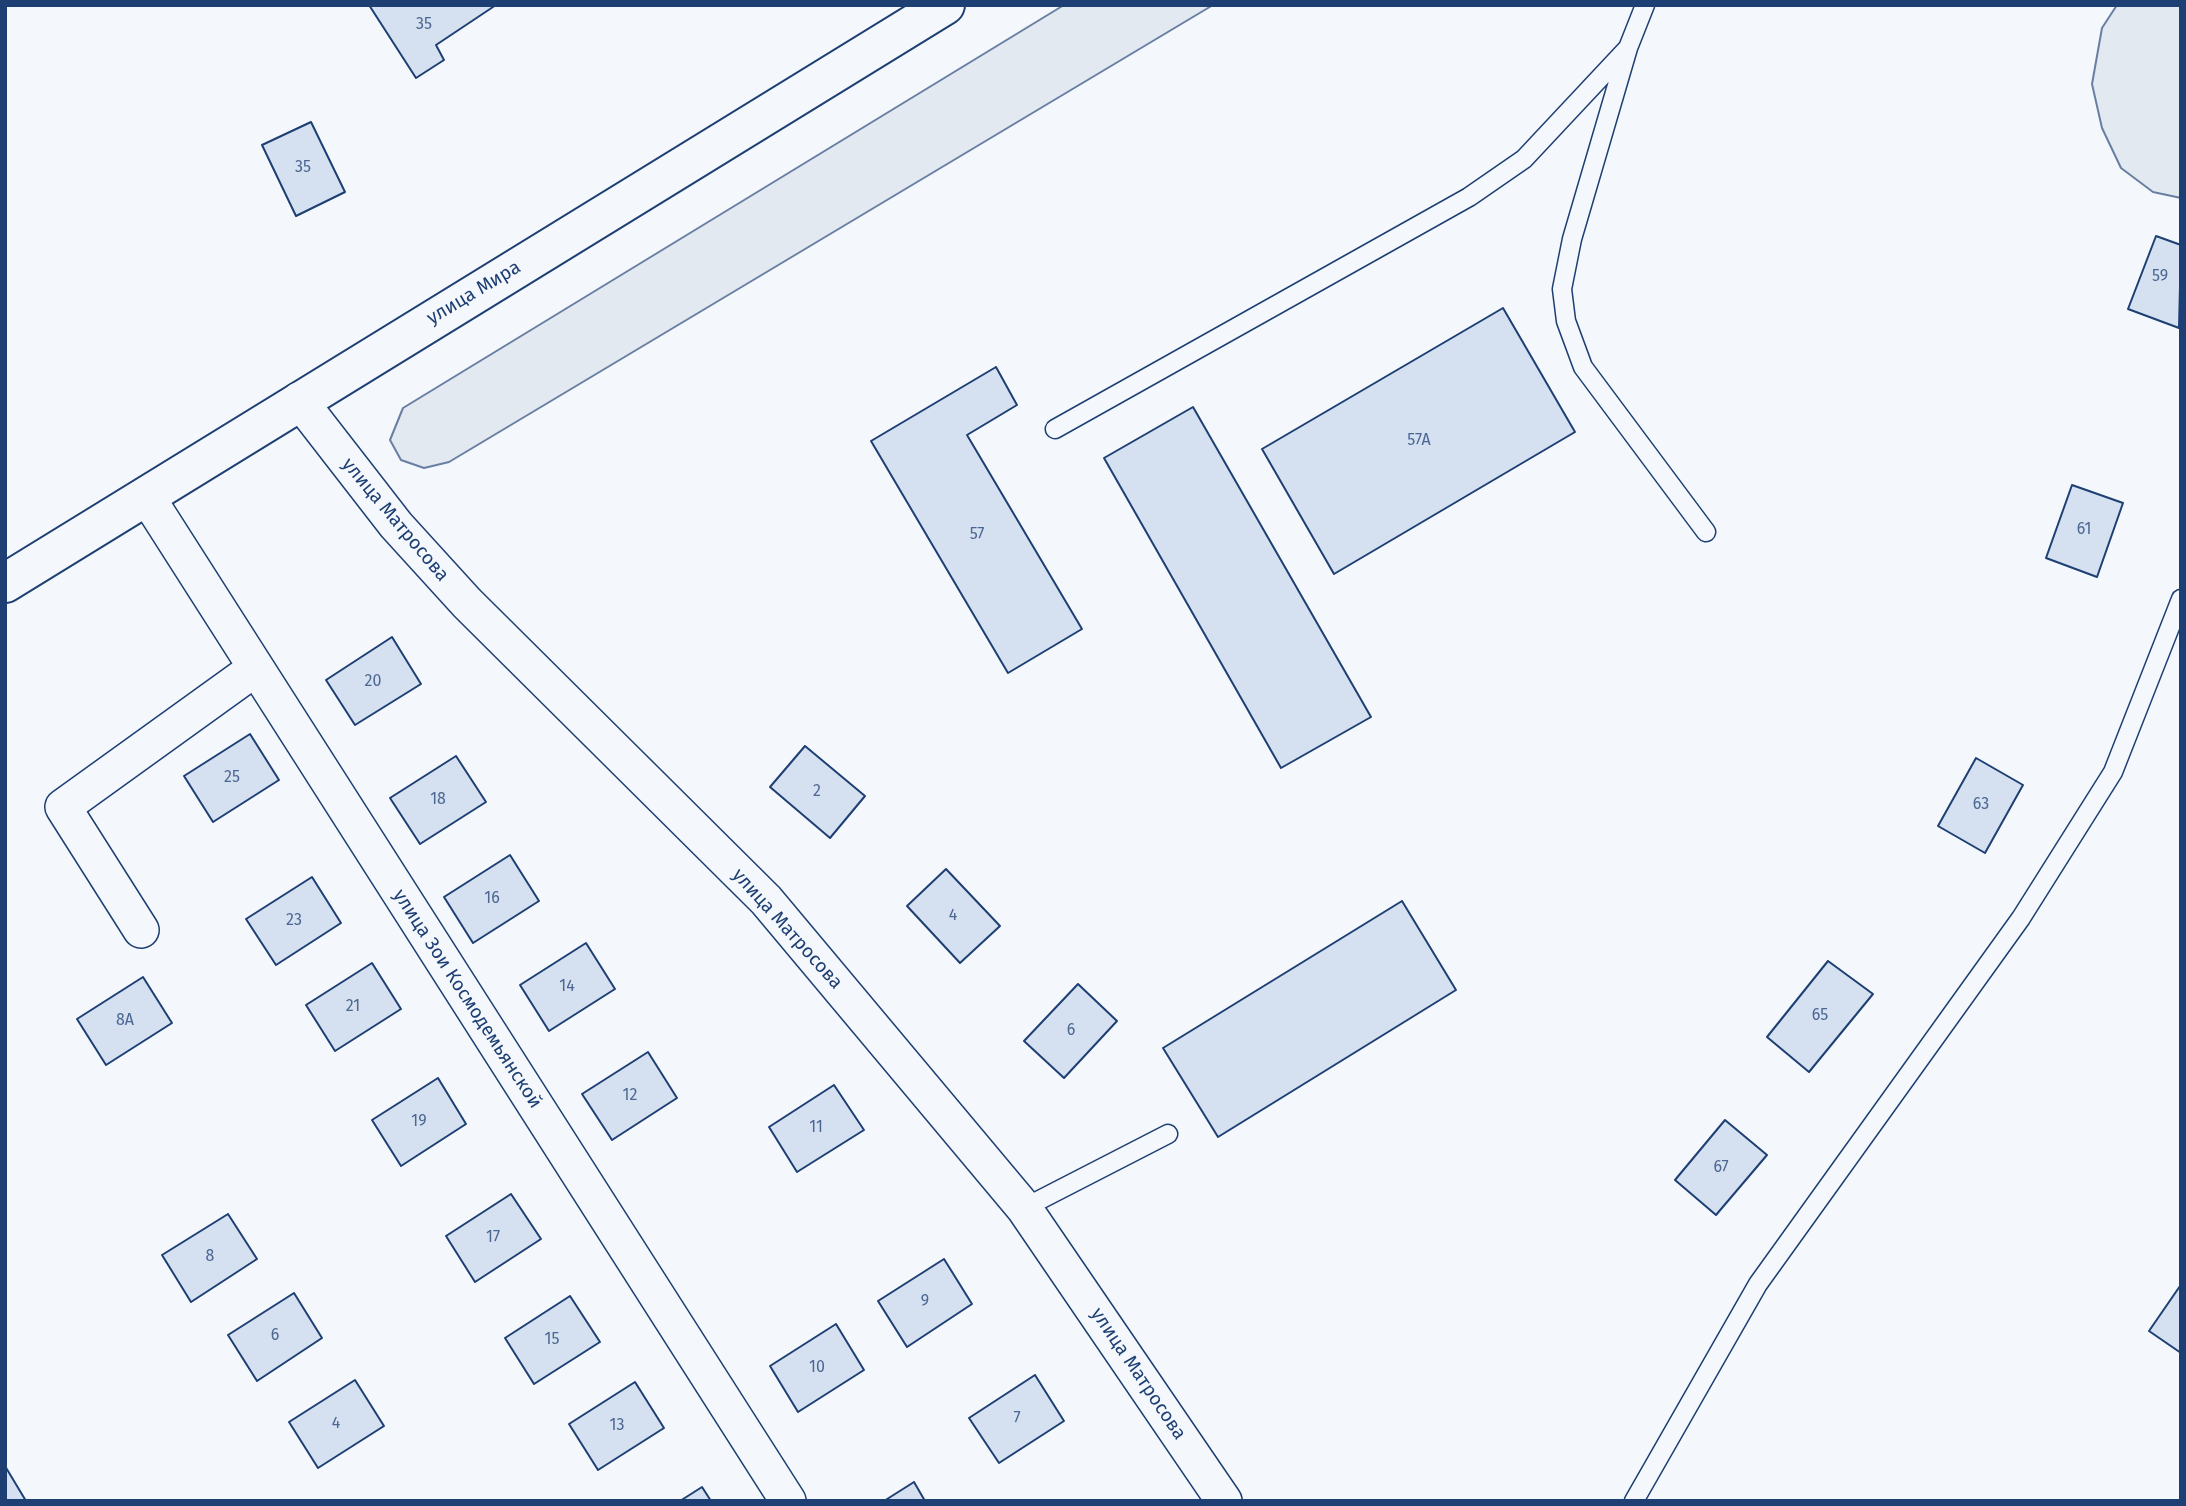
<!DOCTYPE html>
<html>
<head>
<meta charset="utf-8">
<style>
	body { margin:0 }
	#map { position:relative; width:2186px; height:1506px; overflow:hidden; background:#f4f7fb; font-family:"Fira Sans",sans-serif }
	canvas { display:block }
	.frame { position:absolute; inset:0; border:7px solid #1d3f73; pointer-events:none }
</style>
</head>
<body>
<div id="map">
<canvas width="2186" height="1506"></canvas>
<div class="frame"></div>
</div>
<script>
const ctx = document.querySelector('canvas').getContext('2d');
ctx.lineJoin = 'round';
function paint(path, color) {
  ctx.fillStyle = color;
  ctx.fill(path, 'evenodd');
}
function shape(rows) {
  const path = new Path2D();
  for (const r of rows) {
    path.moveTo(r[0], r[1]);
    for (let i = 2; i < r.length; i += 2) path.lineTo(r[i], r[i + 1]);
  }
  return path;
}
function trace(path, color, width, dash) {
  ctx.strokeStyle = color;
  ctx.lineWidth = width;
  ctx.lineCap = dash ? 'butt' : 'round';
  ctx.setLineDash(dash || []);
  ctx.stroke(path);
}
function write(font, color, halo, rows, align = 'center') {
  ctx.font = font + ' "Fira Sans",sans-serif';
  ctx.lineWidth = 5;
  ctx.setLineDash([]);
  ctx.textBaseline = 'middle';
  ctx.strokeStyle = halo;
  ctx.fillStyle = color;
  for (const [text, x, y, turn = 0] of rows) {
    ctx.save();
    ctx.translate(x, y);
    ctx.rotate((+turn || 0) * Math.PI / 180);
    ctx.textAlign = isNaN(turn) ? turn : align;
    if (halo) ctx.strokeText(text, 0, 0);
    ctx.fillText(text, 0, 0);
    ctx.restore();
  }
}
const green = shape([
	[1064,5,1213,5,449,462,424,468,401,460,390,440,403,408,1064,5],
	[2117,5,2181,5,2181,198,2153,192,2121,168,2102,128,2092,84,2102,28,2117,5]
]);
const building = shape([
	[369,5,496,5,436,45,444,60,416,78,369,5],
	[311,122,345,192,296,216,262,145,311,122],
	[2156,236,2181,245,2179,328,2128,309,2156,236],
	[1503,308,1575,432,1334,574,1262,449,1503,308],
	[996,367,1017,405,967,435,1082,629,1008,673,871,441,996,367],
	[1193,407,1371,717,1281,768,1104,458,1193,407],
	[2072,485,2123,503,2097,577,2046,558,2072,485],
	[392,637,421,684,355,725,326,680,392,637],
	[250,734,279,780,213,822,184,776,250,734],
	[805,746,865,796,830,838,770,787,805,746],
	[456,756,486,802,420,844,390,798,456,756],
	[1976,758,2023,785,1985,853,1938,826,1976,758],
	[510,855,539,901,473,943,444,897,510,855],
	[946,869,1000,926,960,963,907,906,946,869],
	[312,877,341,923,276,965,246,919,312,877],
	[1402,901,1456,990,1218,1137,1163,1048,1402,901],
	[586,943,615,989,549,1031,520,985,586,943],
	[1828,961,1873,994,1809,1072,1767,1037,1828,961],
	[372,963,401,1009,335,1051,306,1005,372,963],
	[143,977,172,1023,106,1065,77,1019,143,977],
	[1078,984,1117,1021,1064,1078,1024,1041,1078,984],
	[648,1052,677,1098,612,1140,582,1094,648,1052],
	[438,1078,466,1124,401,1166,372,1120,438,1078],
	[834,1085,864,1130,797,1172,769,1127,834,1085],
	[1725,1120,1767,1155,1716,1215,1675,1180,1725,1120],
	[511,1194,541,1239,475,1282,446,1236,511,1194],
	[228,1214,257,1259,191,1302,162,1255,228,1214],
	[944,1259,972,1304,907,1347,878,1301,944,1259],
	[2180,1286,2181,1286,2181,1353,2149,1331,2180,1286],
	[294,1293,322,1338,257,1381,228,1335,294,1293],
	[570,1296,600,1342,534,1384,505,1338,570,1296],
	[836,1324,864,1370,798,1412,770,1366,836,1324],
	[1035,1375,1064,1421,999,1463,969,1418,1035,1375],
	[355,1380,384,1426,318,1468,289,1422,355,1380],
	[635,1382,664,1428,598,1470,569,1424,635,1382],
	[5,1466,26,1501,5,1501,5,1466],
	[914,1482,925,1501,884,1501,914,1482],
	[702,1487,711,1501,680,1501,702,1487]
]);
const service = shape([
	[1645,5,1628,48,1572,239,1562,289,1566,321,1583,367,1706,532],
	[1055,429,1469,197,1524,159,1628,48],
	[1024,1208,1168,1134],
	[1634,1501,1758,1284,2021,918,2113,772,2181,599]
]);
const minor = shape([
	[299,400,396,525,467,603,766,900,1024,1208,1224,1501],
	[147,497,788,1501],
	[141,930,63,807,256,668]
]);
const secondary = shape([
	[5,583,945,5]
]);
const numberNames = [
	["35",424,25],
	["35",303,168],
	["59",2160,277],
	["57А",1419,441],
	["61",2084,530],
	["57",977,535],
	["20",373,682],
	["25",232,778],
	["2",817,792],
	["18",438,800],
	["63",1981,805],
	["16",492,899],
	["4",953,916],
	["23",294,921],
	["14",567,987],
	["21",353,1007],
	["65",1820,1016],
	["8А",125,1021],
	["6",1071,1031],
	["12",630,1096],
	["19",419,1122],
	["11",816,1128],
	["67",1721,1168],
	["17",493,1238],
	["8",210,1257],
	["9",925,1302],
	["6",275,1336],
	["15",552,1340],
	["10",817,1368],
	["7",1017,1419],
	["4",336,1424],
	["13",617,1426]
];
const streetNames = [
	["улица Мира",474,293,-31],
	["улица Матросова",395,520,50],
	["улица Матросова",787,929,48],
	["улица Зои Космодемьянской",467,999,57],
	["улица Матросова",1138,1374,56]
];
paint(green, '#e3e9f0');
trace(green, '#687fa3', 2);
paint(building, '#d5e0f0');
trace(building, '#1d3f73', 2);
trace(service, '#1d3f73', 21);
trace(minor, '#1d3f73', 38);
trace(secondary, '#1d3f73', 42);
trace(service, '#f4f7fb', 18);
trace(minor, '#f4f7fb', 35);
trace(secondary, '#f4f7fb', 38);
write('16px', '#4b6792', null, numberNames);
write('19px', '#1d3f73', '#f4f7fb', streetNames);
</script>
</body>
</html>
